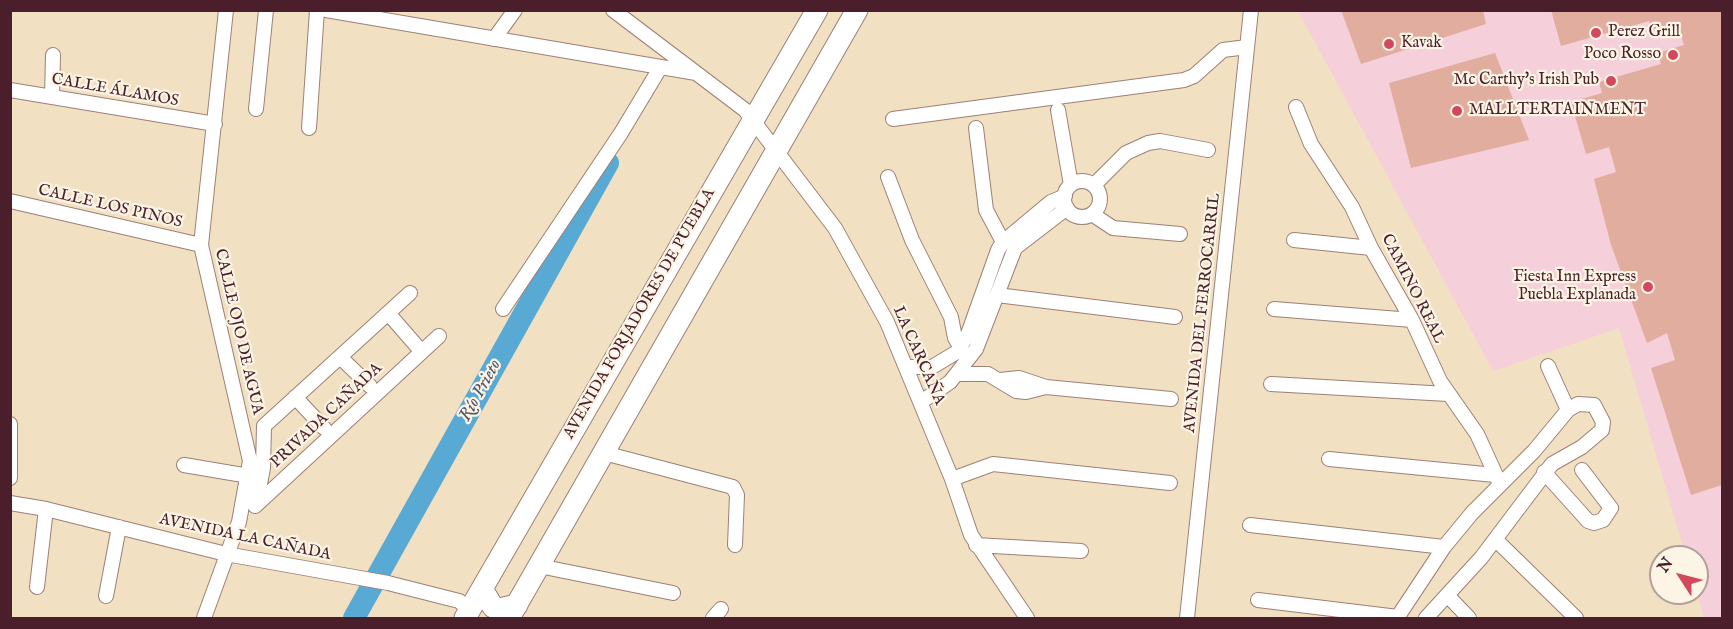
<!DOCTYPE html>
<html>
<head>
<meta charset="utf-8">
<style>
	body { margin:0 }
	#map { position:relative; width:1733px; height:629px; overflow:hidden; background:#f1e0c1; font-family:"IM FELL English",serif }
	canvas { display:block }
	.frame { position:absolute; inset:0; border:12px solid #4a1f2b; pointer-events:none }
	.north { position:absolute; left:1649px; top:545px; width:60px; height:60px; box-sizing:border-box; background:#fcf5e5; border:2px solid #b59f9b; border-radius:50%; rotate:306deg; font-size:16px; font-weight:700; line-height:24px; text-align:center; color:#4a1f2b }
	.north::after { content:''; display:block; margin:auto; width:21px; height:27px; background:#d1495b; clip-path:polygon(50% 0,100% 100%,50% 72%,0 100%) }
</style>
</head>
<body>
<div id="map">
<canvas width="1733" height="629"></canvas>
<div class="frame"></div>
<div class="north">N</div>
</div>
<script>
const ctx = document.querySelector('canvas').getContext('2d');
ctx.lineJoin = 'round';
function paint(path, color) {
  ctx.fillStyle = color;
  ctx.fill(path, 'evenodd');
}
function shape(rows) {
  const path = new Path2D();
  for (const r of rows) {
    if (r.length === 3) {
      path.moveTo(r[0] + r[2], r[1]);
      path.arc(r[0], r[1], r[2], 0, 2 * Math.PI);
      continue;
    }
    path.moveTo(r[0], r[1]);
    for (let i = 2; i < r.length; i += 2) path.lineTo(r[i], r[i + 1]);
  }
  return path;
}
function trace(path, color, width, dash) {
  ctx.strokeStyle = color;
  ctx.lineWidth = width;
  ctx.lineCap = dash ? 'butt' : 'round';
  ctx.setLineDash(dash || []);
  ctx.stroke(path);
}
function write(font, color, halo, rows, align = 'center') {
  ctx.font = font + ' "IM FELL English",serif';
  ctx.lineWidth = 4.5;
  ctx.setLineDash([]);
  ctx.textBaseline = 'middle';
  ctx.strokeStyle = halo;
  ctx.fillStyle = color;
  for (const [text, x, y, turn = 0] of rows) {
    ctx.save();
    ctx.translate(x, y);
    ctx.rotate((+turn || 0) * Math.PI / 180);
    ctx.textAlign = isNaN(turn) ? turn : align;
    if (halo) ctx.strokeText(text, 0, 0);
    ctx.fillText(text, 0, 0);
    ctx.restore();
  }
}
const built = shape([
	[1298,11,1722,11,1722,618,1704,618,1697,593,1697,557,1686,557,1619,328,1493,371]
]);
const river = shape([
	[354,618,608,163]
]);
const building = shape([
	[1341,10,1483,10,1486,24,1361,64],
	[1551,10,1722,10,1722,485,1691,495,1651,368,1675,360,1667,333,1647,343,1611,245,1594,179,1616,172,1609,147,1586,154,1571,102,1602,93,1599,82,1661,64,1658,53,1684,45,1677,23,1651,30,1649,21,1561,46],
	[1495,53,1529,140,1411,168,1389,83]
]);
const minor = shape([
	[326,10,696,73],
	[613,10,745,110,835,228,887,322,952,479,971,535,1027,618],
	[494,39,515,10],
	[10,90,215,124],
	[52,97,53,55],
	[1296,107,1311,144,1352,207,1371,248,1412,320,1440,381,1477,434,1500,484],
	[256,109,266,10],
	[1058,110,1071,185],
	[893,119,1184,80,1194,76,1223,50,1247,47],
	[309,128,317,10],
	[976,128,986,210,1003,242],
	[888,177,912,240,951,317,955,338,961,348],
	[1082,199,18],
	[1094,185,1126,153,1148,143,1160,141,1208,150],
	[10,201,201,245],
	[1092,214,1113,228,1180,234],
	[1294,240,1371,248],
	[997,295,1175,317],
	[503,309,621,133,660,68],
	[1274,309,1412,320],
	[388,313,421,351],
	[340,357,370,386],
	[1548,366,1568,410],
	[906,367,932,367,957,352,968,334,998,250,1003,242,1051,202,1065,196],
	[959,374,988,374,1016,391,1026,392,1046,387],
	[1000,380,1019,378,1046,387,1171,399],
	[1271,384,1448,394],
	[295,397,324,428],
	[921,402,950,382,976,349,1015,248,1067,208],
	[10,424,10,478],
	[604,453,733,487,737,495,735,545],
	[1329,459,1495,475],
	[184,465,249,476],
	[1544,472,1588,521,1594,523,1603,520,1611,508,1582,470],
	[952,479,993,464,1170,483],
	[10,503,46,509,226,554,388,583,459,601,470,610],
	[256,505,263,468,264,426,410,293],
	[255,506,439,336],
	[1250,525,1444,547],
	[1496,540,1576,618],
	[976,545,1081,551],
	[539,566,673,593],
	[37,587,46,509],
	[1447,595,1469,618],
	[106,596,119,527],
	[1258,600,1398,617],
	[204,618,239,522,250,461,201,245,226,10],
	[713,618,721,609],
	[1187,618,1251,10],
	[1397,618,1444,547,1472,513,1534,451,1568,410,1578,404,1594,405,1603,422,1602,430,1582,447,1552,464,1481,558,1426,618]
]);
const primary = shape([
	[482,589,493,607,499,609,517,605],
	[465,618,817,10],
	[509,618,857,10]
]);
const markers = [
	[1596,33,6,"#d1495b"],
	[1389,44,6,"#d1495b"],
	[1673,55,6,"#d1495b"],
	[1611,81,6,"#d1495b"],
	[1457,111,6,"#d1495b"],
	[1648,287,6,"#d1495b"]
];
const poiNames = [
	["Perez Grill",1608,33],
	["Kavak",1401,44],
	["Poco Rosso",1661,55,"right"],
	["Mc Carthy's Irish Pub",1599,81,"right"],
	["MALLTERTAINMENT",1469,111],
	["Fiesta Inn Express",1636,278,"right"],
	["Puebla Explanada",1636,296,"right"]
];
const streetNames = [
	["CALLE ÁLAMOS",115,91,10],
	["CALLE LOS PINOS",110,207,13],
	["CAMINO REAL",1412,289,63],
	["AVENIDA DEL FERROCARRIL",1203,313,-84],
	["AVENIDA FORJADORES DE PUEBLA",640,314,-60],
	["CALLE OJO DE AGUA",238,332,77],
	["LA CARCAÑA",918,356,66],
	["PRIVADA CAÑADA",327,416,-43],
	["AVENIDA LA CAÑADA",245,538,12]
];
const waterNames = [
	["Río Prieto",481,391,-61]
];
paint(built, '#f5cfda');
trace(river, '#58a9d3', 22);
paint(building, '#e1ad9f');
trace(minor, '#9e8076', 16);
trace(primary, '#9e8076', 23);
trace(minor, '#fff', 14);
trace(primary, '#fff', 21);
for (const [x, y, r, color] of markers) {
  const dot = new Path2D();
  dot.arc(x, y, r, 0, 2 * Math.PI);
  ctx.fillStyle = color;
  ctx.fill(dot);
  trace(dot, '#fcf5e5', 2);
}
write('16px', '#4a1f2b', '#fcf5e5', poiNames, 'left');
write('16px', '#4a1f2b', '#fcf5e5', streetNames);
write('italic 18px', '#50566e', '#fcf5e5', waterNames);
</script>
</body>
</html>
